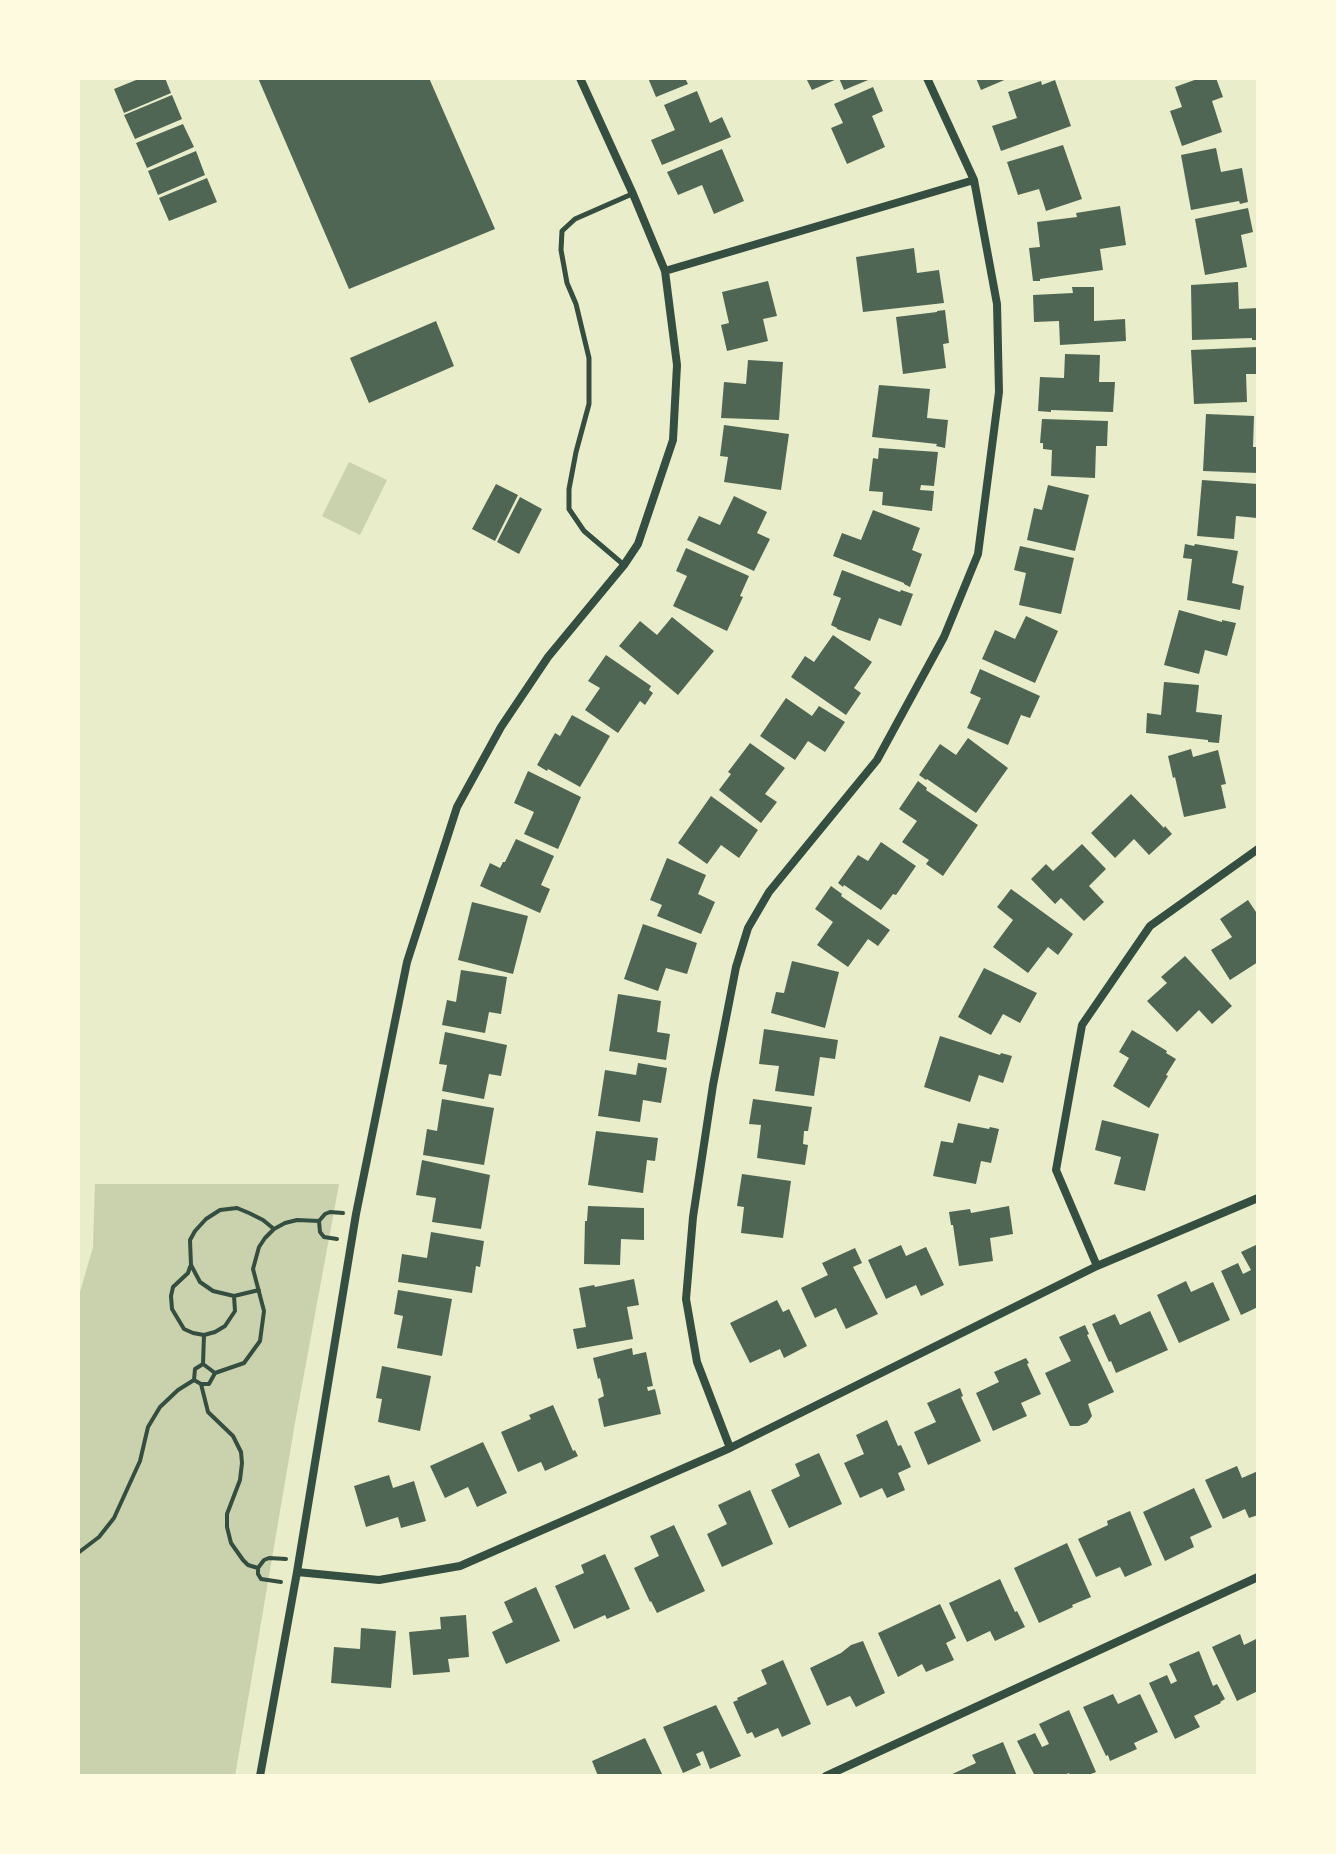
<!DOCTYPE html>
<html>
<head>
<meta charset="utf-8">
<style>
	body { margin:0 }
	#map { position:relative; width:1336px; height:1854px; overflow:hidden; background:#e9edc9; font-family:Quicksand,sans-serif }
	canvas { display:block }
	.frame { position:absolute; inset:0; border:80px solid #fefae0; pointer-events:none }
</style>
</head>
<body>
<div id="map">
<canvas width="1336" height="1854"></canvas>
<div class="frame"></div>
</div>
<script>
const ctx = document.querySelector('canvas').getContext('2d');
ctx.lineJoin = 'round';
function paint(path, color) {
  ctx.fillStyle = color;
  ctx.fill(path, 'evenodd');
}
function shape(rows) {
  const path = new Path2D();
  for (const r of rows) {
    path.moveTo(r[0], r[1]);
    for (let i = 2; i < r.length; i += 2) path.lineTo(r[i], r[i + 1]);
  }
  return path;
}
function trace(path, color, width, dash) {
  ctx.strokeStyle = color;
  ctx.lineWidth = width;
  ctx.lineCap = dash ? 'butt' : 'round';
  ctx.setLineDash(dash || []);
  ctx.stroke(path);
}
const green = shape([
	[349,462,387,480,360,535,322,516],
	[95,1184,339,1184,295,1423,235,1776,78,1776,78,1299,93,1247]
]);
const building = shape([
	[141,78,165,78,171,93,124,113,114,89],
	[258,78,429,78,495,229,349,289],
	[648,78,685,78,688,84,656,97],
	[806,78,873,78,844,90,839,78,812,90],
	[976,78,1009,78,981,90],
	[1200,78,1216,78,1223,97,1212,101,1222,132,1182,146,1170,111,1182,107,1175,87],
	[1055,80,1071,126,1001,151,992,126,1017,118,1008,92,1041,81,1042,85],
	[873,87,883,111,872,116,885,147,847,164,831,128,843,123,834,104],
	[697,91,710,123,722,117,731,137,662,165,651,140,675,130,664,105],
	[172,95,182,119,135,139,124,115],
	[183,124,194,147,147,168,136,143],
	[1063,145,1082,199,1046,211,1039,189,1018,195,1007,162],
	[1216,148,1221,172,1242,168,1248,202,1240,204,1239,201,1191,210,1181,155],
	[722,149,744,201,714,214,702,185,678,195,667,172],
	[196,151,205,175,158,195,148,171],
	[207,178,217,202,169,221,159,198],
	[1120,206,1126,245,1100,249,1103,270,1040,279,1040,281,1033,281,1029,248,1040,247,1037,222,1077,217,1076,213],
	[1248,208,1253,232,1241,235,1247,267,1205,275,1195,219],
	[914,248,917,273,939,270,944,303,863,312,856,257],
	[768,281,777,316,763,319,768,341,727,351,721,325,729,323,722,292],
	[1238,282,1239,309,1258,308,1258,340,1252,340,1252,338,1192,340,1191,285],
	[1072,287,1094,287,1094,321,1125,319,1126,341,1060,345,1059,321,1034,322,1033,295,1073,293],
	[945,310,949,343,943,344,946,368,903,374,896,317,937,312,937,311],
	[436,321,454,366,369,403,350,358],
	[1258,347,1258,374,1246,374,1247,402,1194,404,1191,350],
	[1065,354,1100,355,1099,382,1115,382,1113,412,1051,410,1051,412,1038,411,1040,377,1064,378],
	[748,360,783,362,779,420,721,418,724,382,746,384],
	[879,385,930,389,927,418,948,420,945,448,936,446,937,444,872,437],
	[1206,414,1254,416,1253,447,1258,447,1258,473,1203,471],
	[1042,419,1108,421,1107,446,1096,446,1095,478,1051,476,1052,450,1043,449,1043,443,1040,443],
	[724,425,789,434,781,490,724,482,728,457,720,456],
	[879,448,938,452,934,486,921,485,920,490,934,491,932,511,882,505,883,492,869,491,873,458,878,459],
	[1202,480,1258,484,1257,518,1236,516,1234,539,1197,536],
	[496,484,518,495,495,541,472,529],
	[1048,485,1089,495,1075,551,1027,540,1034,508,1042,510],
	[734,496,767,512,757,533,770,539,754,571,687,540,699,516,720,525],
	[520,497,542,509,519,554,497,542],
	[873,510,920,528,912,550,922,554,910,587,904,584,904,583,833,556,842,533,861,540],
	[1185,544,1194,546,1195,544,1238,551,1232,583,1244,586,1240,610,1187,600,1192,559,1183,558],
	[1020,546,1074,558,1061,614,1019,605,1026,573,1014,570],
	[686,548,749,576,740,596,743,597,727,631,673,606,687,576,676,571],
	[842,570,900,592,901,590,913,594,901,626,879,618,870,641,837,629,837,628,831,625,841,598,833,595],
	[1179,610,1222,622,1222,620,1236,623,1227,656,1205,650,1199,674,1164,665],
	[1026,616,1058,631,1035,683,982,659,995,630,1015,639],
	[672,617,714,651,678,695,619,646,640,621,657,635],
	[833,635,872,662,854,688,861,693,846,715,791,677,805,656,814,662],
	[606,655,651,686,649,690,653,693,645,705,640,701,618,733,585,710,600,688,588,681],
	[980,669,1040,696,1030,718,1021,715,1008,745,967,728,981,698,970,693],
	[1164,682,1199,685,1196,712,1222,715,1219,743,1208,742,1208,740,1146,733,1147,713,1161,715],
	[786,698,812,716,819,706,845,722,825,752,808,741,795,760,760,736],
	[572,715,610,736,580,787,548,769,547,771,537,765,555,733,560,736],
	[968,738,1008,768,976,813,927,779,926,780,919,775,940,744,956,755],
	[750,743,785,768,765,794,777,802,761,823,719,790,731,774,728,772],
	[1191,749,1193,757,1218,750,1226,784,1221,785,1226,808,1184,817,1175,777,1173,778,1168,756],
	[528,771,581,797,558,849,524,834,534,812,514,803],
	[918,781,927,788,926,790,978,825,943,876,926,864,929,860,902,842,917,821,899,809],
	[1131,794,1164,828,1165,826,1172,834,1149,855,1134,839,1115,858,1091,833],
	[711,796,758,830,739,858,721,845,707,864,678,843],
	[516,839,554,856,541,885,550,889,540,913,480,886,490,863,500,868,503,862,505,862],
	[881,842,916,866,896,895,893,894,881,910,844,885,843,887,838,883,858,855,868,861],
	[1082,844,1106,869,1089,886,1104,902,1084,921,1061,898,1055,904,1031,879,1046,864,1053,871],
	[667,858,706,875,698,894,715,902,701,934,657,916,662,905,650,900],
	[831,886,842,894,841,896,890,930,878,946,868,939,848,967,817,945,833,922,815,909],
	[1011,889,1073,934,1058,955,1048,947,1028,973,993,947,1013,920,997,907],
	[1248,900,1258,915,1258,962,1230,980,1211,950,1232,937,1220,919],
	[472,902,528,916,513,974,458,960],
	[643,924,697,943,687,974,666,968,658,991,624,979],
	[1185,956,1232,1006,1212,1024,1199,1010,1177,1032,1147,1001,1167,983,1161,977],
	[792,961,839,972,825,1028,771,1013,776,992,784,993],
	[984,968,1037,993,1020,1023,1003,1014,991,1035,958,1017],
	[461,970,507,977,501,1014,489,1012,485,1033,442,1025,447,1000,456,1002],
	[618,994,661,1001,657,1032,670,1034,666,1060,609,1051],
	[764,1029,838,1040,835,1059,820,1057,814,1096,775,1091,779,1066,759,1064],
	[1132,1030,1167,1051,1166,1053,1176,1059,1166,1075,1168,1076,1149,1108,1113,1086,1129,1058,1119,1052],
	[445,1032,507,1045,501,1076,489,1074,484,1099,442,1091,447,1065,439,1064],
	[940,1036,1000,1055,1001,1053,1012,1056,1003,1083,979,1075,970,1102,924,1087],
	[638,1063,667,1068,661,1103,643,1100,640,1122,598,1116,605,1070,636,1075],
	[442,1099,494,1108,484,1165,423,1155,427,1129,437,1131],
	[753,1099,812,1107,808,1131,804,1131,803,1144,808,1145,805,1165,757,1158,761,1125,749,1124],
	[1102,1120,1159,1134,1145,1191,1114,1184,1121,1157,1095,1150],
	[958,1123,989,1129,990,1127,999,1129,991,1163,981,1161,976,1184,933,1176,941,1141,953,1143],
	[596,1131,658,1138,655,1161,647,1160,643,1193,588,1185],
	[422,1160,490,1175,481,1229,432,1222,436,1198,416,1195],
	[742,1174,791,1181,783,1238,741,1233,744,1207,737,1206],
	[588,1206,644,1208,644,1240,621,1239,620,1265,584,1264,585,1221,587,1221],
	[1009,1206,1013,1234,990,1238,993,1261,959,1266,953,1225,951,1225,949,1212,970,1209,971,1213],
	[431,1232,484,1241,480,1267,476,1266,472,1293,398,1282,402,1254,427,1258],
	[1258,1244,1258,1307,1241,1315,1221,1271,1238,1263,1243,1274,1251,1270,1241,1252],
	[901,1245,906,1256,926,1247,944,1285,921,1296,916,1285,886,1299,868,1260],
	[855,1248,862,1263,853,1267,878,1314,846,1329,836,1308,815,1318,801,1288,828,1275,822,1263],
	[634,1279,639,1305,627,1307,633,1339,577,1349,573,1329,586,1327,579,1288,594,1285,595,1287],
	[1186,1281,1191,1292,1213,1282,1230,1320,1179,1343,1157,1295],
	[398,1290,452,1299,442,1356,397,1348,403,1316,394,1314],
	[777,1300,783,1312,789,1309,807,1346,784,1358,780,1349,750,1363,730,1323],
	[1150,1311,1168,1350,1116,1373,1111,1361,1109,1362,1092,1324,1115,1314,1120,1325],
	[1085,1325,1089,1334,1087,1335,1114,1392,1088,1404,1092,1416,1087,1423,1079,1426,1070,1426,1045,1373,1071,1361,1059,1337],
	[632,1348,633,1355,646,1352,653,1386,647,1387,648,1391,655,1389,661,1414,604,1427,598,1399,604,1396,600,1378,598,1379,593,1358],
	[1026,1358,1029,1363,1027,1364,1041,1394,1021,1403,1027,1416,993,1431,976,1393,999,1382,994,1372],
	[382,1366,431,1376,420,1431,378,1422,382,1399,376,1398],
	[960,1388,963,1396,961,1397,981,1441,928,1465,914,1432,936,1422,927,1403],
	[553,1405,573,1451,575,1450,578,1456,545,1471,541,1462,518,1472,501,1432,531,1419,529,1415],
	[887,1420,898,1446,901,1445,911,1467,898,1473,905,1490,887,1498,882,1488,860,1498,844,1463,864,1454,856,1435],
	[483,1442,507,1493,477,1507,468,1487,445,1498,430,1466],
	[819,1453,842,1504,789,1528,771,1490,800,1476,795,1464],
	[1237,1466,1242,1478,1258,1471,1258,1515,1249,1518,1245,1509,1223,1519,1205,1480],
	[389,1475,393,1488,414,1481,426,1521,401,1528,398,1517,366,1527,354,1486],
	[1194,1488,1212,1527,1190,1537,1194,1547,1165,1561,1143,1512],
	[750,1490,773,1544,722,1567,707,1534,727,1524,718,1505],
	[1130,1511,1152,1565,1125,1577,1120,1567,1096,1577,1078,1539,1108,1525,1107,1521],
	[674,1525,705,1591,657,1613,651,1601,650,1602,634,1568,659,1556,650,1536],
	[1067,1543,1091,1597,1072,1605,1073,1607,1039,1623,1014,1568],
	[605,1554,630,1609,607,1619,605,1615,574,1629,555,1586,584,1573,581,1565],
	[1000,1579,1015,1612,1017,1611,1025,1627,995,1641,990,1631,967,1642,949,1603],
	[536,1587,560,1641,506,1664,492,1632,513,1622,504,1602],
	[940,1604,956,1638,946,1643,954,1660,926,1672,922,1664,898,1677,878,1633],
	[466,1615,469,1657,448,1659,450,1672,413,1675,409,1632,441,1629,440,1617],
	[361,1628,396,1631,391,1688,331,1683,334,1647,360,1649],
	[1240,1634,1244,1645,1258,1638,1258,1691,1237,1701,1212,1647],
	[863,1641,885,1693,856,1707,850,1696,827,1706,810,1668,841,1653,851,1645],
	[1199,1651,1213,1686,1217,1684,1225,1699,1220,1702,1221,1703,1194,1716,1200,1727,1175,1739,1149,1683,1167,1675,1171,1684,1177,1681,1169,1664],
	[783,1660,811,1724,782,1737,778,1728,755,1738,752,1732,747,1734,733,1702,738,1700,737,1698,767,1684,761,1670],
	[1113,1694,1118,1704,1140,1694,1158,1732,1134,1743,1137,1749,1110,1761,1108,1755,1106,1756,1083,1707],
	[716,1705,741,1756,710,1769,703,1751,696,1754,701,1765,683,1773,663,1727],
	[1069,1710,1096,1772,1086,1776,1070,1776,1069,1773,1062,1776,1035,1776,1017,1741,1035,1733,1042,1747,1049,1744,1039,1724],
	[645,1738,663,1776,598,1776,592,1761],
	[1003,1742,1017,1776,948,1776,976,1763,972,1755]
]);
const path = shape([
	[319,1221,320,1232,324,1237,337,1239],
	[190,1267,188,1273,173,1287,171,1296,172,1309,184,1329,193,1333,204,1335,215,1332,225,1326,235,1311,234,1296],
	[259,1290,234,1296,213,1291,200,1282,191,1265,190,1240,195,1231,206,1219,220,1210,237,1208,249,1213,263,1220,274,1229],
	[204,1335,203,1364,215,1373],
	[194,1380,195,1369,203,1364],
	[201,1384,209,1384,215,1373,244,1363,260,1341,264,1311,253,1269,259,1247,265,1238,274,1229,285,1223,297,1220,319,1221,325,1214,330,1212,343,1213],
	[78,1553,99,1537,114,1518,140,1461,148,1427,160,1407,178,1390,194,1380,201,1384,208,1412,233,1436,241,1452,242,1463,240,1480,227,1514,227,1527,231,1543,243,1560,248,1565,258,1568,264,1560,269,1558,286,1559],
	[258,1569,258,1574,261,1579,281,1582]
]);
const service = shape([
	[624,565,584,531,569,509,569,489,576,452,589,404,589,358,576,304,567,283,561,250,562,231,575,219,632,194]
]);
const minor = shape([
	[665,271,974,180],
	[1097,1266,1056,1170,1082,1025,1150,926,1258,849],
	[730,1448,697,1362,686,1299,693,1217,713,1085,736,967,748,928,769,892,877,760,944,637,978,554,999,392,997,304,974,180,927,78],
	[297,1572,379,1580,460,1566,730,1448,1097,1266,1258,1198],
	[260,1776,297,1572,356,1214,407,962,457,807,501,727,548,657,624,565,638,544,673,440,677,365,665,271,633,194,580,78],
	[826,1776,1258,1577]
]);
paint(green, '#cad2ad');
paint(building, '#4f6655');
trace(path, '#344e41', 4);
trace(service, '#344e41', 5);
trace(minor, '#344e41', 8);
</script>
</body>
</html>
